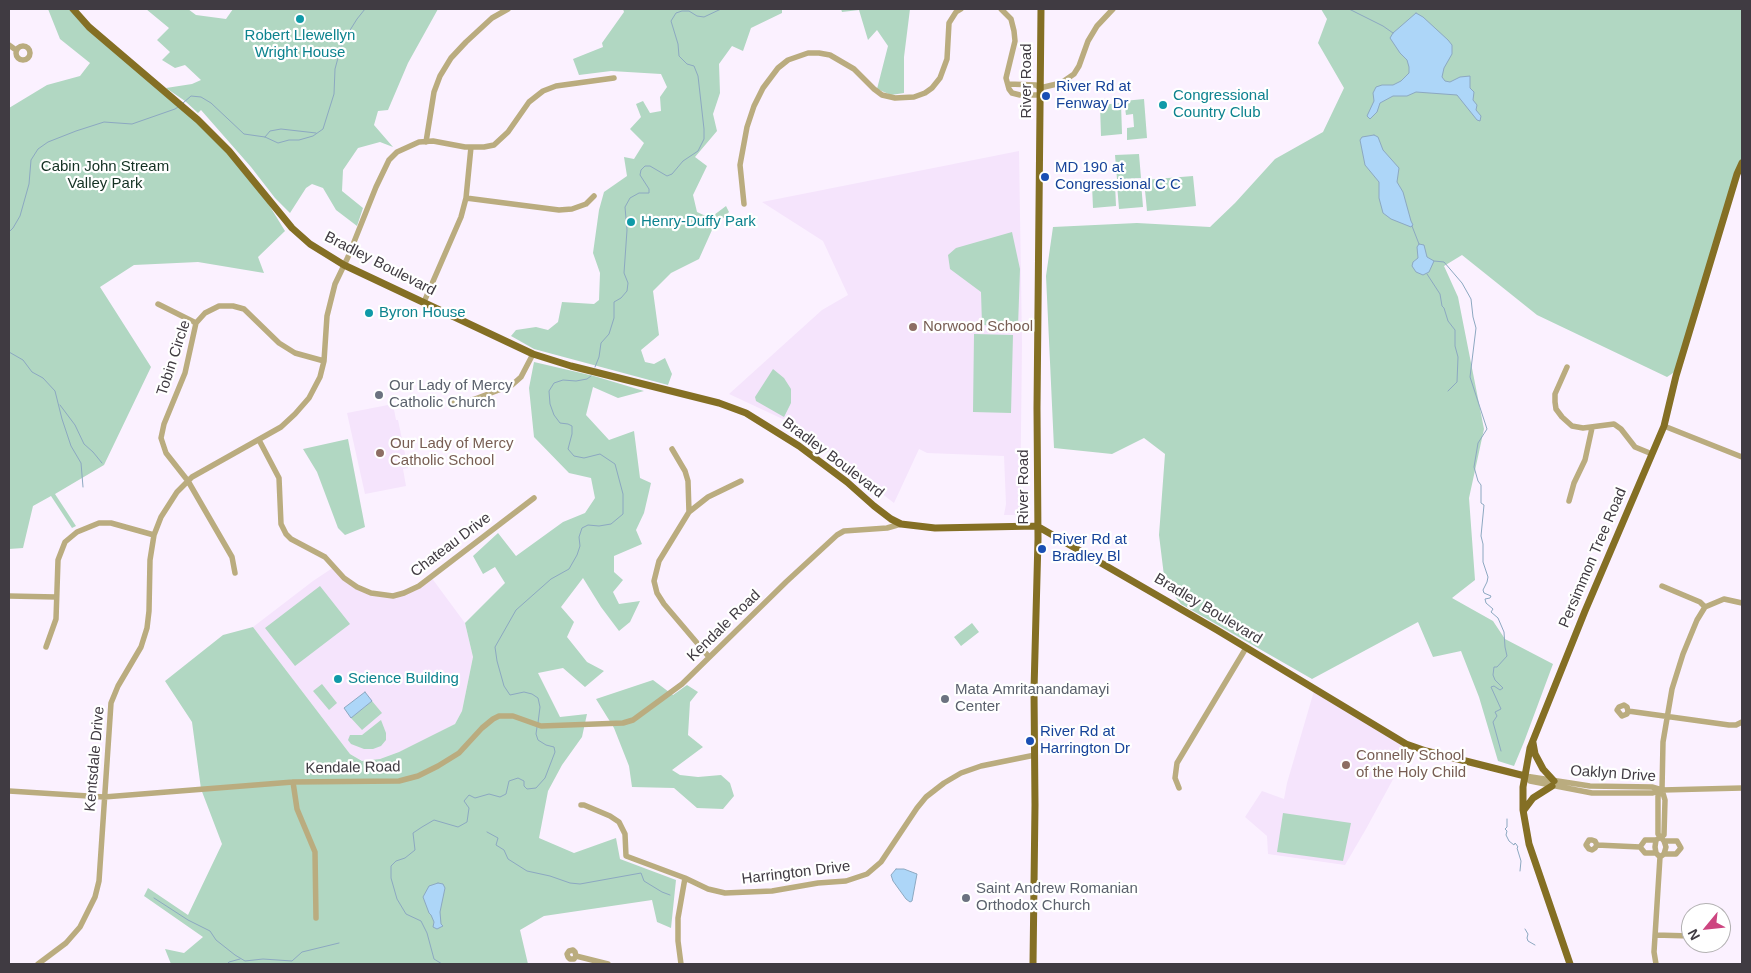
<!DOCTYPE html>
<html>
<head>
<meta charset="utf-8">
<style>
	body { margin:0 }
	#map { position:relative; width:1751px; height:973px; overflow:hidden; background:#fbf1ff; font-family:Helvetica,sans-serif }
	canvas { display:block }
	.frame { position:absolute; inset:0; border:10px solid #403b42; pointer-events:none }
	.north { position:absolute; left:1681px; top:903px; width:50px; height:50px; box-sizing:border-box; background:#fff; border:1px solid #b3b1b3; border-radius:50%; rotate:242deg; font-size:14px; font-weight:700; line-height:20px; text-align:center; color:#403b42 }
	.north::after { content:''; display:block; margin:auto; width:18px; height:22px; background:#cd4580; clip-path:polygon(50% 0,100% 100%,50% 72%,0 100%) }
</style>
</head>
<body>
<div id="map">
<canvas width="1751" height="973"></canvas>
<div class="frame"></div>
<div class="north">N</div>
</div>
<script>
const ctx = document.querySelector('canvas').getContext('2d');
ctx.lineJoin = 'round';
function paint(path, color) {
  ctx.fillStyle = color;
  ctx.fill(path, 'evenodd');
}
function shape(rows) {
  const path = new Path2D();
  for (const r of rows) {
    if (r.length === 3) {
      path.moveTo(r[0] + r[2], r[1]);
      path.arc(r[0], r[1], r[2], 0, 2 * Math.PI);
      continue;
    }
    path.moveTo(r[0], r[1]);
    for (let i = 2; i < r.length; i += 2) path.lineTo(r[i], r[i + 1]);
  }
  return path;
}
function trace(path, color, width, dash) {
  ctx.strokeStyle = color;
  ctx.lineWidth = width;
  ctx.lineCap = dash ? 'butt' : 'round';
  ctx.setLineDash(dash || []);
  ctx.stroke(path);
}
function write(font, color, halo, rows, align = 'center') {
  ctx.font = font + ' Helvetica,sans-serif';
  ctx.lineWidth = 4.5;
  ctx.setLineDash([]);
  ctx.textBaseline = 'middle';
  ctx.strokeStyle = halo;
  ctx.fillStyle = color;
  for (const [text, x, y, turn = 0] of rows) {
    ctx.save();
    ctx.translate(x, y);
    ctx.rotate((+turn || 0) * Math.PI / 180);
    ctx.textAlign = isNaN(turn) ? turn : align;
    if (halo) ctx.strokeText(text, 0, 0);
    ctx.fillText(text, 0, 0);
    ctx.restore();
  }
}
const built = shape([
	[1019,151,1022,344,1020,515,1004,515,1006,504,1004,456,927,453,919,449,894,503,787,421,729,394,822,310,848,295,823,241,762,202],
	[393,404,396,420,398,420,408,468,403,469,406,486,365,494,347,413],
	[334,567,344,578,372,593,392,595,404,593,431,577,465,623,473,657,462,711,455,724,420,743,399,752,380,759,363,761,350,754,253,627,313,581],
	[1314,691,1410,748,1366,829,1345,865,1268,854,1267,836,1245,817,1262,791,1284,799,1287,783]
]);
const green = shape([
	[48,9,70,9,184,107,258,187,285,231,258,257,264,273,198,262,134,265,100,287,151,367,104,465,55,494,76,526,72,528,51,496,33,506,23,548,9,549,9,108,47,85,80,76,90,63,60,39],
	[146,9,188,9,196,15,226,19,233,9,438,9,408,63,388,110,378,111,374,125,393,147,380,142,358,148,343,170,342,191,363,208,357,226,336,210,323,188,312,184,306,188,290,213,275,198,251,167,201,110,198,113,185,101,166,88,192,84,201,80,185,65,175,68,162,60,170,52,157,40,169,28],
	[623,9,782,9,782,13,751,28,743,51,732,46,719,64,720,93,713,114,717,131,695,157,707,166,693,195,697,212,710,218,726,206,729,212,712,230,699,259,671,273,653,291,659,335,641,350,645,362,654,364,665,358,672,374,668,385,534,349,511,336,516,330,536,327,548,330,558,322,562,302,594,304,599,300,600,273,593,253,599,210,604,192,627,176,624,157,634,159,644,143,630,129,641,117,636,104,643,101,650,113,661,111,660,97,667,87,661,74,611,71,579,75,573,59,603,47,602,43,624,12],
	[841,9,910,9,904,57,904,93,891,95,877,89,888,46,877,30,868,40,859,10,842,12],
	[1321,9,1742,9,1742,158,1735,175,1676,371,1667,377,1537,315,1462,255,1444,266,1458,297,1484,429,1469,498,1475,580,1452,598,1493,621,1505,639,1553,664,1524,742,1514,766,1498,761,1479,697,1461,651,1433,657,1418,622,1312,679,1181,604,1165,584,1159,535,1165,454,1144,438,1112,454,1054,448,1046,276,1053,227,1137,223,1210,227,1235,203,1275,159,1323,132,1344,88,1318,43,1327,19],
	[1144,99,1147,138,1127,140,1127,128,1134,127,1133,114,1126,115,1124,101],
	[1121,103,1122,134,1101,136,1100,105],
	[1139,154,1141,178,1117,179,1115,155],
	[1193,176,1196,206,1147,211,1144,180],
	[1141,182,1143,207,1119,209,1117,184],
	[1115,184,1116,206,1093,208,1092,185],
	[1012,232,1020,269,1018,327,982,325,981,292,950,269,948,255,956,248],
	[974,334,1013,335,1011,413,973,412],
	[534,362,594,376,644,391,618,398,593,387,586,415,609,440,634,431,640,478,651,483,644,513,636,530,642,544,614,556,614,572,623,580,613,592,619,604,640,601,630,622,619,631,601,607,583,578,561,607,574,622,567,637,587,662,604,671,585,687,563,668,538,673,560,717,587,714,582,737,562,765,548,791,539,838,574,853,616,838,620,859,676,880,671,928,657,922,652,900,544,916,520,930,528,964,171,964,165,949,184,953,203,937,144,896,148,888,188,915,222,844,201,789,192,722,165,681,223,635,253,627,350,754,362,761,380,759,399,752,455,724,462,711,473,657,465,623,505,583,495,567,483,574,473,556,498,533,516,556,563,522,585,513,595,498,591,478,569,473,534,437,529,388],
	[773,369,784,378,791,389,791,403,784,417,756,401,755,397],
	[348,439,365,527,345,535,338,528,317,472,303,449],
	[320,586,350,624,295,666,265,628],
	[972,623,979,632,961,646,954,637],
	[653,680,673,695,687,685,698,692,690,702,688,735,703,747,672,770,680,775,698,777,721,775,730,783,734,796,723,809,697,808,674,788,632,787,629,766,614,728,596,699],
	[322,684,337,703,329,710,313,691],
	[372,701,382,713,362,730,351,718],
	[381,720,386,733,386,740,381,746,373,749,364,749,351,744,348,740,350,735,362,735],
	[1283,813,1351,823,1343,861,1277,852]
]);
const water = shape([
	[1416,13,1423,17,1448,40,1452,45,1452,54,1444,68,1442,77,1445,81,1450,82,1460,77,1470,76,1470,88,1474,92,1473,100,1477,105,1476,110,1481,116,1480,121,1477,120,1457,95,1416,92,1407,96,1393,96,1380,103,1377,112,1370,119,1367,116,1374,101,1373,93,1376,87,1382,85,1393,85,1401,81,1409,73,1409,67,1407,60,1400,53,1390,38,1393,33,1416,13],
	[1374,135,1378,137,1383,150,1399,168,1397,182,1403,192,1411,221,1413,225,1411,227,1391,219,1383,213,1379,198,1379,182,1365,165,1360,140,1362,137,1374,135],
	[1419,244,1424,245,1427,257,1434,261,1429,272,1423,275,1416,272,1412,266,1413,262,1418,258,1417,247,1419,244],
	[365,692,372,701,351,718,344,708,365,692],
	[896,869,904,869,917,874,912,901,910,902,906,899,893,881,891,875,896,869],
	[438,883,443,884,445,888,440,912,441,924,443,926,437,929,433,927,434,922,431,915,429,913,423,897,429,886,438,883]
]);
const stream = shape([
	[1349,9,1383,26,1393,33],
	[183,103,191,96,201,97,211,103,244,134,265,137,278,143,289,140,299,140,313,136,323,129,328,113,334,94,335,69,342,43,357,19,365,9],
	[265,137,270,131,281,129,316,133],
	[1412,226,1419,244],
	[9,232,13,228,20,216,29,184,31,160,38,149,48,142,76,131,104,122,132,124,175,109,178,107],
	[1434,261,1444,262,1462,283,1471,299,1473,317,1476,328,1470,377,1487,429,1478,443,1474,467,1478,481,1481,485,1481,503,1484,505,1481,536,1483,544,1483,562,1488,577,1487,582,1483,590,1484,593,1491,596,1490,598,1485,599,1486,603,1493,609,1491,612,1498,618,1504,632,1505,647,1507,656,1497,667,1494,667,1493,675,1495,680,1503,688,1500,690,1494,686,1491,687,1501,709,1495,712,1497,716,1493,722,1501,751],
	[1427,274,1440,294,1442,306,1444,308,1448,321,1455,330,1455,346,1458,357,1457,382,1448,391],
	[9,352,23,360,32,372,43,378,55,391,62,419,71,446,81,463,83,487],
	[595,367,599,357,601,343,609,334,614,318,614,302,621,298,627,291,628,283,624,273,627,230,625,207,630,198,639,193,649,193,649,189,640,175,641,170,645,166,650,166,667,176,672,174,683,161,698,151,704,139,704,129,698,76,694,66,687,64,679,56,678,44,671,21,676,13,682,11,689,11,697,16,704,17,721,9],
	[60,405,75,425,84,444,93,452,102,463],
	[538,723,540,707,538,698,532,694,524,692,510,695,504,686,497,661,495,647,516,610,551,579,569,569,577,555,580,546,579,537,582,528,588,525,599,526,611,524,623,514,623,494,615,464,600,454,584,458,574,456,568,449,572,434,572,426,568,424,560,423,554,415,550,404,549,391,554,383,563,380,576,381,587,379,591,376],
	[1507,819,1507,827,1505,829,1507,831,1506,835,1509,841,1514,845,1515,843,1516,844,1518,847,1517,848,1521,861,1520,871],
	[487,832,498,838,496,845,504,850,508,859,527,871,550,876,570,883,580,884,641,873,644,881,662,892,670,895],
	[154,898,188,920,210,931,216,940,235,955,245,961,263,959,292,961,302,952,339,943],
	[1525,929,1528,934,1527,938,1528,941,1535,945],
	[227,964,229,962,240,959],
	[442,964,434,959,427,933,421,921,406,914,397,899,391,878,391,866,396,861,405,858,415,850,413,833,422,827,434,820,458,827,467,822,469,808,464,801,469,795,475,798,489,794,500,797,506,794,509,781,518,778,524,781,524,786,527,789,536,788,545,778,555,752,554,747,546,745,538,740,536,734,537,727]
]);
const minor = shape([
	[1001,9,1011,19,1014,31,1015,41,1006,78,1009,89,1012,93,1020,95,1040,95],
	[9,45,16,50],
	[23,53,7],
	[1008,84,1036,85,1040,88,1061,83,1074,74,1079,66,1088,41,1097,26,1113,9],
	[426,142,434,92,440,76,451,58,466,42,492,18,508,9],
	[466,198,559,210,572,209,586,204,594,196],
	[744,204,740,165,747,127,754,106,763,88,778,68,788,60,808,53,819,53,830,55,854,69,874,89,882,95,895,98,914,97,925,93,932,88,940,78,947,59,949,23,956,12,961,9],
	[424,302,461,217,466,198,471,147],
	[158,304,196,323],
	[1567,367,1555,394,1555,402,1556,409,1562,417,1572,426,1583,428,1614,424,1621,429,1635,447,1652,454],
	[452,402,462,403,475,399,512,385,521,377,533,354],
	[1664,426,1742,457],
	[259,440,279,478,281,524,286,534,291,539,325,557,344,578,357,587,371,593,393,596,404,593,419,586,534,498],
	[672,449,685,471,688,481,689,512,659,561,654,581,657,593,664,604,709,657],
	[1569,501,1574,483,1585,460,1592,428],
	[689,512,708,497,741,481],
	[235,573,232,557,188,481,166,453,161,438,164,424,185,373,196,323,205,313,219,306,233,306,244,309,279,343,295,353,324,361],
	[1662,586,1700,602,1705,607],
	[9,596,56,597],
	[46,647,56,619,58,560,65,542,77,532,99,523,111,523,154,535],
	[1628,711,1627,714,1622,716,1617,710,1619,707,1624,705,1627,707,1628,711,1729,725,1736,725,1742,722],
	[1525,776,1530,781,1592,793,1652,793,1662,790,1742,788],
	[1525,776,1590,786,1652,787,1662,790],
	[293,782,297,809,315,852,316,918],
	[1179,788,1175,778,1177,763,1246,648],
	[9,791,104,797,293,782,399,781,418,776,438,766,459,753,482,728,493,719,499,716,513,716,541,726,623,723,633,720,682,684,786,582,837,535,844,531,887,528,901,524],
	[581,805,584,805,610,816,619,822,625,834,626,856,685,878,708,889,725,893,772,891,818,883,846,881,867,874,881,862,917,808,926,797,944,783,961,773,981,766,1035,755],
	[1597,845,1595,848,1592,850,1589,849,1586,845,1589,840,1592,840,1595,841,1597,845,1640,847],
	[1640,847,1645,840,1656,840],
	[1640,847,1645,853,1656,853],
	[1664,854,1676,854,1681,848,1677,841,1664,841],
	[1660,857,1656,853,1655,847,1656,840,1664,835,1665,800,1662,790,1663,742,1672,689,1683,654,1697,620,1705,607,1724,599,1742,603],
	[1655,935,1691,936],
	[576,956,574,959,570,959,568,957,567,954,569,951,573,950,575,952,576,956,608,964],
	[38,964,66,943,80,927,95,897,99,881,111,703,118,686,141,647,147,628,149,611,150,560,154,535,161,517,177,492,192,477,281,427,295,414,309,398,320,377,324,361,327,316,335,284,348,257,376,187,389,160,397,152,419,142,433,141,465,147,484,147,494,145,508,132,529,102,543,91,556,86,614,78],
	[681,964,678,941,678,918,685,878],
	[1656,964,1654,952,1660,857,1664,854,1666,847,1664,841,1658,834,1658,796,1662,790]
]);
const major = shape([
	[73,9,89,27,198,120,229,151,292,228,310,244,344,265,533,354,571,366,719,403,746,413,799,446,847,482,874,506,891,519,901,524,935,528,1037,526,1217,630,1406,744,1426,751,1525,776],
	[1533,743,1535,754,1543,769,1554,781],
	[1524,810,1533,798,1552,786],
	[1033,964,1035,805,1034,690,1038,539,1037,408,1041,9],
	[1570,964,1529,844,1523,810,1523,787,1530,748,1585,611,1664,426,1676,376,1737,174,1742,163]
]);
const markers = [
	[300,19,5,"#0f9aa8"],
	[1046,96,5,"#1a4fb4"],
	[1163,105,5,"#0f9aa8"],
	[1045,177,5,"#1a4fb4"],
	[631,222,5,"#0f9aa8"],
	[369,313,5,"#0f9aa8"],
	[913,327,5,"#8d6e63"],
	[379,395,5,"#6b7280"],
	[380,453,5,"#8d6e63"],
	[1042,549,5,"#1a4fb4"],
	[338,679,5,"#0f9aa8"],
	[945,699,5,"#6b7280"],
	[1030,741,5,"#1a4fb4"],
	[1346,765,5,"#8d6e63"],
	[966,898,5,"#6b7280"]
];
const cultureNames = [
	["Robert Llewellyn",300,36,"center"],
	["Wright House",300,53,"center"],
	["Congressional",1173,96],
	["Country Club",1173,113],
	["Henry-Duffy Park",641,222],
	["Byron House",379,313],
	["Science Building",348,679]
];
const streetNames = [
	["River Road",1027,81,-90],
	["Bradley Boulevard",380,264,27],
	["Tobin Circle",174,358,-72],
	["Bradley Boulevard",833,458,37],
	["River Road",1024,487,-90],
	["Chateau Drive",451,545,-37],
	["Persimmon Tree Road",1593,558,-67],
	["Bradley Boulevard",1208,609,31],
	["Kendale Road",724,626,-44],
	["Kentsdale Drive",95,759,-85],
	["Kendale Road",353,768,-1],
	["Oaklyn Drive",1613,774,4],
	["Harrington Drive",796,873,-7]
];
const transitNames = [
	["River Rd at",1056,87],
	["Fenway Dr",1056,104],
	["MD 190 at",1055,168],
	["Congressional C C",1055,185],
	["River Rd at",1052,540],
	["Bradley Bl",1052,557],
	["River Rd at",1040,732],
	["Harrington Dr",1040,749]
];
const parkNames = [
	["Cabin John Stream",105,167],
	["Valley Park",105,184]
];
const educationNames = [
	["Norwood School",923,327],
	["Our Lady of Mercy",390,444],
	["Catholic School",390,461],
	["Connelly School",1356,756],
	["of the Holy Child",1356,773]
];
const worshipNames = [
	["Our Lady of Mercy",389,386],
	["Catholic Church",389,403],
	["Mata Amritanandamayi",955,690],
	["Center",955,707],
	["Saint Andrew Romanian",976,889],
	["Orthodox Church",976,906]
];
paint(built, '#f5e4fc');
paint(green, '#b1d7c2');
paint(water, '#add6f8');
trace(water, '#8ca8c1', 1);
trace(stream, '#8ca8c1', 1);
trace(minor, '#baac7f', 5.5);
trace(major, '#846f24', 7);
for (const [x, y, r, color] of markers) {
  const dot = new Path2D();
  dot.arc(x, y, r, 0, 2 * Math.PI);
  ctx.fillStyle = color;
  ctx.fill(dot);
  trace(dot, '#fff', 2);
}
write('15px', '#0d838f', '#fff', cultureNames, 'left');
write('15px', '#403b42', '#fff', streetNames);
write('15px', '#164399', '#fff', transitNames, 'left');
write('15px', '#133022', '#fff', parkNames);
write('15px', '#785e54', '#fff', educationNames, 'left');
write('15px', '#5b616d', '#fff', worshipNames, 'left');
</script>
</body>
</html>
